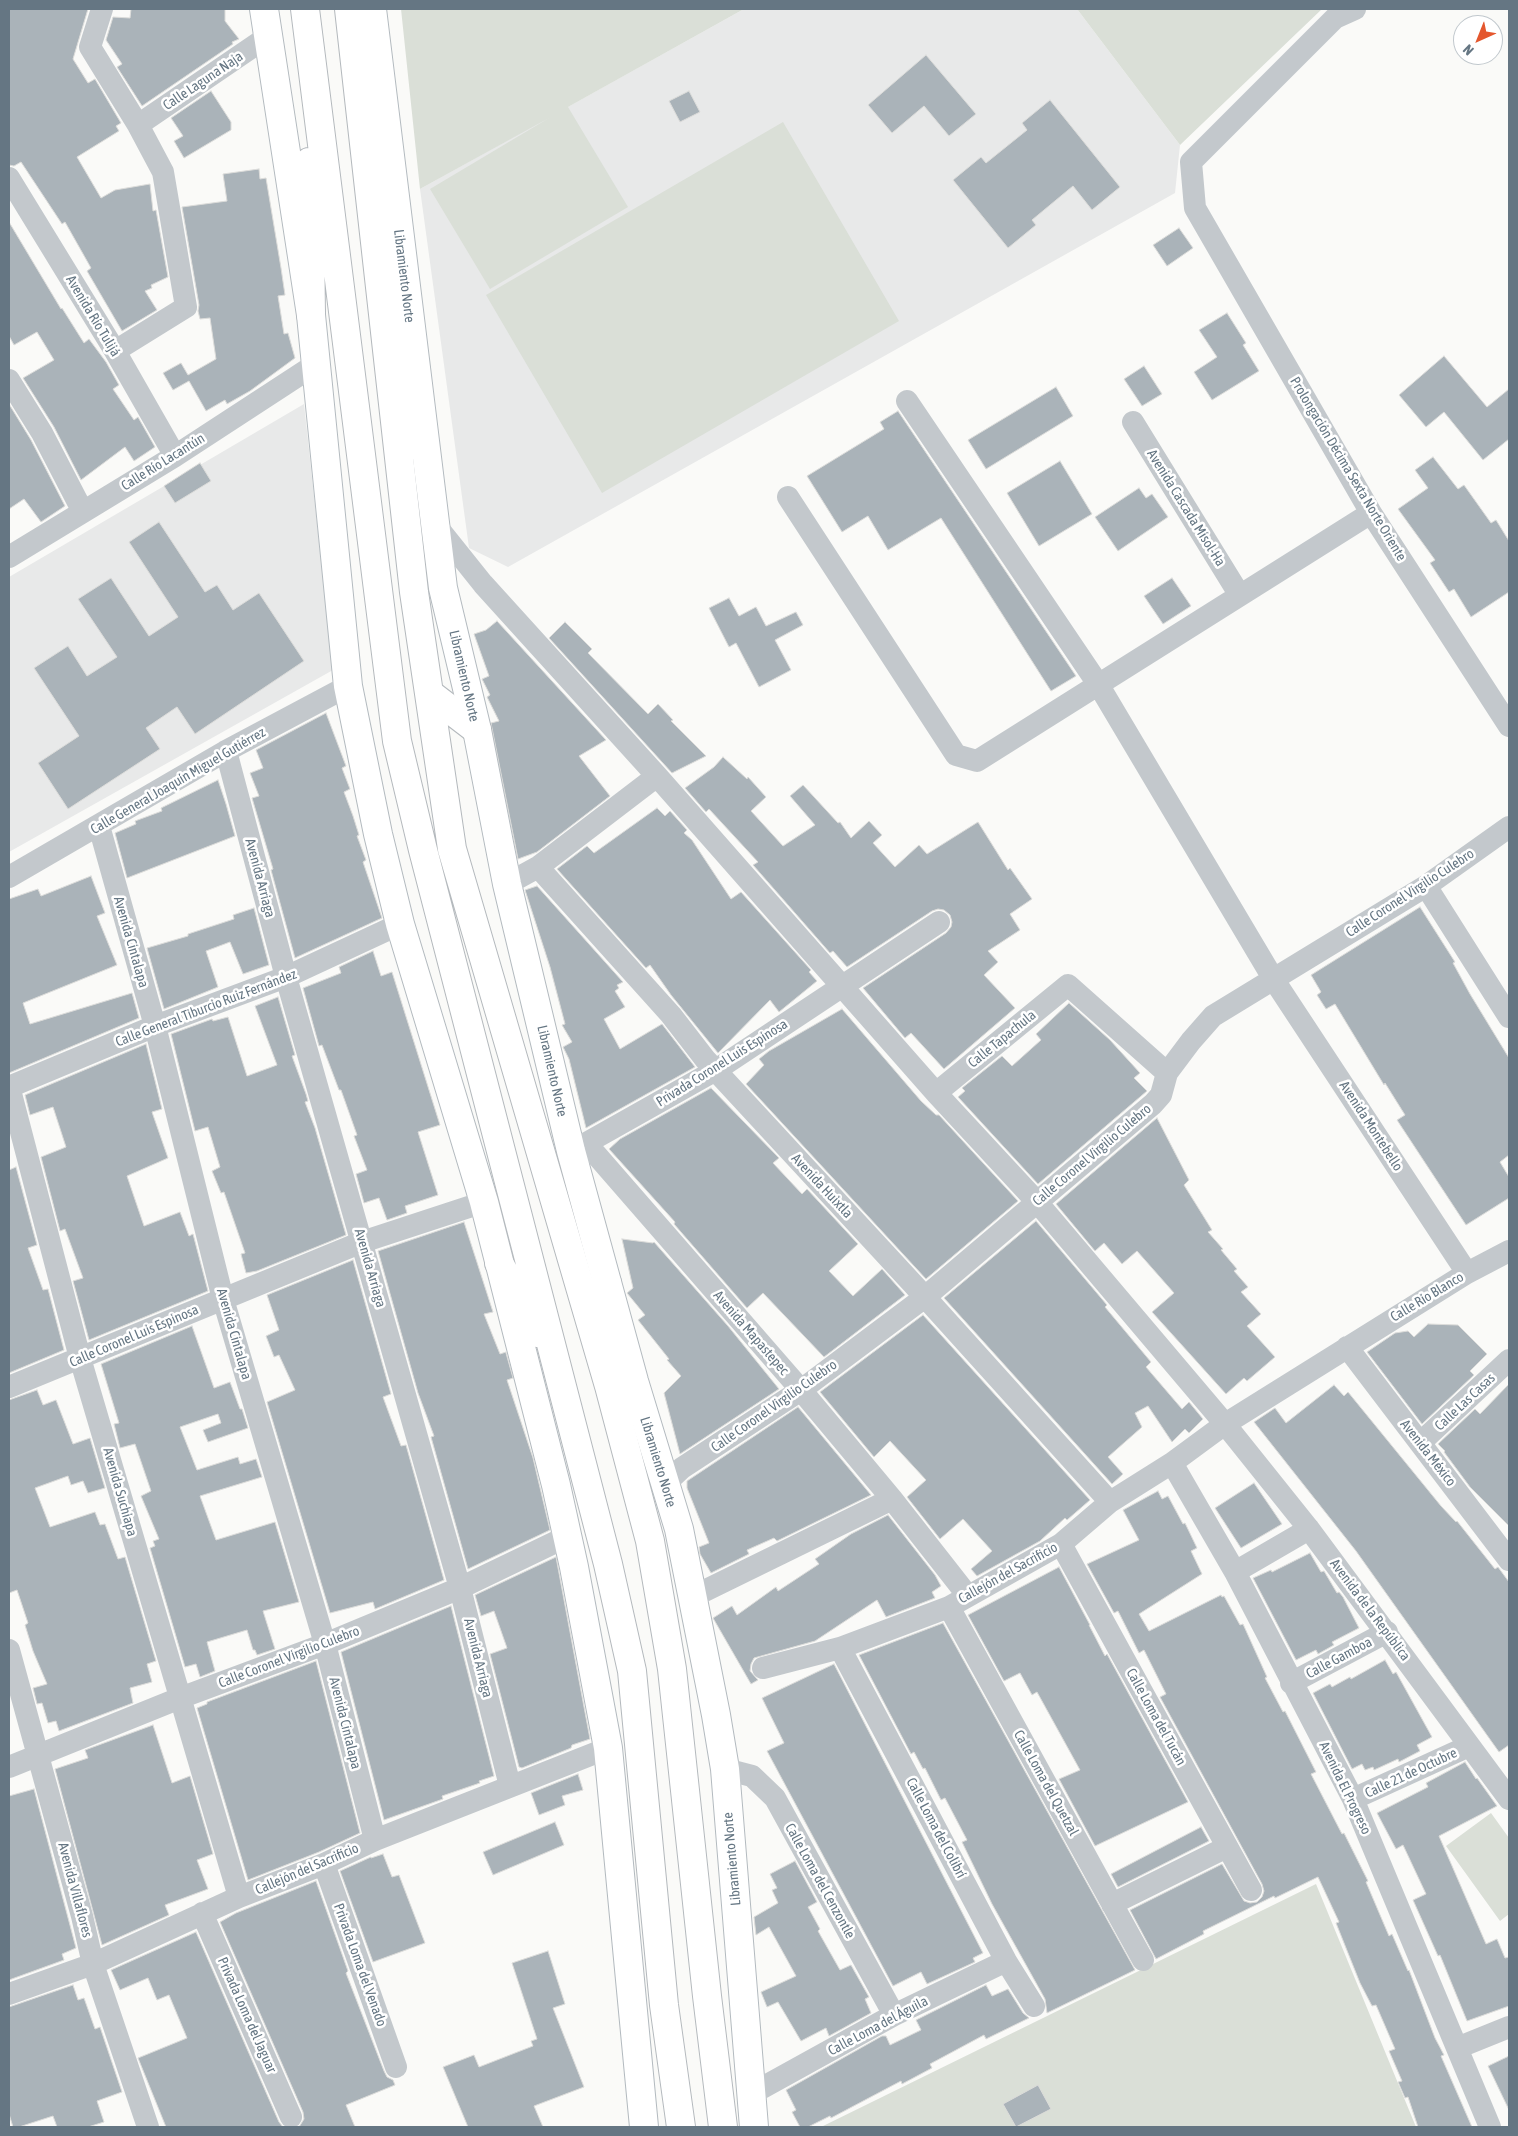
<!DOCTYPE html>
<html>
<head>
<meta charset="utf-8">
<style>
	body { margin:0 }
	#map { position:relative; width:1518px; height:2136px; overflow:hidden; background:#fafaf8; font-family:"Asap Condensed",sans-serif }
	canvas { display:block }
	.frame { position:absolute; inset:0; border:10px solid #657683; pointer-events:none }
	.north { position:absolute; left:1453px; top:15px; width:50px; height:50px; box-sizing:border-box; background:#fff; border:1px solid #c1c8cd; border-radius:50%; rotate:224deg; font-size:14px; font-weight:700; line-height:20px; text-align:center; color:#657683 }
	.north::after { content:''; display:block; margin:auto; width:18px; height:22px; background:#e4572e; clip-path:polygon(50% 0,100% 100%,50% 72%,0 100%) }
</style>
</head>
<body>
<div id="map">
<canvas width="1518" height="2136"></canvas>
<div class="frame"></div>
<div class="north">N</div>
</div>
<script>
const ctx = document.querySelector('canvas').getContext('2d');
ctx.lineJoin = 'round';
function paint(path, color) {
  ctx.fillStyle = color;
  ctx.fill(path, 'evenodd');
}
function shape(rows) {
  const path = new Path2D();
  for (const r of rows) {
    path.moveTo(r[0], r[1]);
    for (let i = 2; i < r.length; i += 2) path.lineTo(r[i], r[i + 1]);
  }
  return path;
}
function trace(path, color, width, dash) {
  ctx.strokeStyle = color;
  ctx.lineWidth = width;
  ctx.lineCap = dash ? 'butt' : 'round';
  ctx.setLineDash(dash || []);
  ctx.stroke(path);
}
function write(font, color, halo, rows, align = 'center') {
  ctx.font = font + ' "Asap Condensed",sans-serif';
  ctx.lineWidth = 5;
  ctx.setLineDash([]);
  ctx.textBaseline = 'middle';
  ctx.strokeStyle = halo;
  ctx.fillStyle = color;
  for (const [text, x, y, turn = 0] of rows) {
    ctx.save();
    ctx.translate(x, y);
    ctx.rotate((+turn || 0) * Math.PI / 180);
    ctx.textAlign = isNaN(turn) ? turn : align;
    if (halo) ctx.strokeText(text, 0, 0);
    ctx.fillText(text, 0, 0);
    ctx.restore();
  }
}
const built = shape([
	[744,9,1077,9,1180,145,1175,193,508,567,469,548,420,189],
	[304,404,333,670,9,852,9,577]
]);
const green = shape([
	[401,9,744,9,568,107,628,207,490,289,430,189,549,118,420,189],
	[1077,9,1322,9,1180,145],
	[783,122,899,321,602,493,486,295],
	[1491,1813,1509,1838,1509,1914,1500,1921,1446,1846],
	[1316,1884,1416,2127,821,2127]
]);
const building = shape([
	[9,9,88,9,73,59,88,83,95,79,121,123,116,126,119,131,77,157,101,198,115,190,150,184,153,211,156,210,168,277,151,285,152,288,145,291,157,310,122,331,87,271,91,268,65,222,62,224,21,162,14,166,9,165,9,9],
	[131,9,225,9,225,21,239,39,232,42,233,44,142,106,117,67,122,64,106,40,113,17,130,18,131,9],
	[926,55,976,114,949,136,924,106,892,133,868,105,926,55],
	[211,91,231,122,231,130,184,158,174,141,183,136,171,118,211,91],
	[689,91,700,112,680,122,669,101,689,91],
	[1050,100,1120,187,1092,210,1073,186,1032,220,1036,225,1008,248,953,180,981,157,986,163,1027,130,1022,123,1050,100],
	[259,169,260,179,266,178,281,268,285,295,278,296,284,334,288,333,295,358,250,391,227,404,225,400,206,411,189,381,173,390,163,373,181,363,188,375,216,359,210,318,200,319,198,311,199,305,182,207,227,201,223,174,259,169],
	[9,222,61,309,62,308,84,343,89,339,106,362,119,385,113,389,134,420,138,417,155,447,134,461,125,447,81,480,54,427,23,378,54,360,37,332,14,345,9,336,9,222],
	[1179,228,1193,248,1167,266,1153,245,1179,228],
	[1227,313,1246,343,1243,345,1259,371,1212,400,1194,372,1217,357,1199,330,1227,313],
	[1444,356,1487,407,1509,389,1509,439,1483,460,1444,412,1426,427,1399,395,1444,356],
	[1144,366,1162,394,1142,406,1124,379,1144,366],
	[1056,387,1073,416,986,469,968,440,1056,387],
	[9,404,31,440,65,506,41,522,24,499,9,509,9,404],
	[898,411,1076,676,1051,691,941,518,888,550,868,516,842,532,807,476,884,429,880,422,898,411],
	[1433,457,1458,489,1464,485,1491,523,1496,520,1509,541,1509,592,1471,617,1454,589,1449,592,1430,563,1435,560,1398,509,1428,488,1415,470,1433,457],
	[1060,461,1092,514,1039,546,1007,493,1060,461],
	[200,463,211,481,175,503,164,486,200,463],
	[1139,488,1146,498,1152,494,1168,517,1118,551,1095,517,1139,488],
	[159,522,205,592,217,585,233,610,259,593,304,661,195,734,177,707,146,728,160,749,68,809,38,763,79,736,34,668,68,646,87,676,117,657,78,599,111,578,149,636,178,617,129,542,159,522],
	[1172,578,1191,606,1163,624,1144,596,1172,578],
	[729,598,739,616,756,607,766,626,796,612,803,625,775,640,791,670,759,687,736,643,729,647,709,608,729,598],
	[497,621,606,740,579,756,610,796,537,852,518,859,491,723,499,721,487,697,490,695,482,679,489,676,474,634,486,630,497,621],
	[565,622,592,649,588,653,648,714,658,704,673,720,671,721,706,756,672,773,549,638,565,622],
	[326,713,346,766,342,768,350,789,344,792,353,816,359,835,357,836,366,860,363,862,382,918,295,958,271,870,273,869,252,798,259,796,250,773,263,768,256,750,326,713],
	[723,757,747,779,748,777,766,797,751,811,783,846,815,825,790,796,803,785,838,823,840,822,851,838,869,821,882,835,873,843,895,867,919,845,927,854,978,822,1008,870,1010,868,1032,899,1010,914,1020,930,988,951,998,962,984,975,1015,1008,944,1069,911,1033,905,1038,863,988,946,933,951,927,952,922,950,915,944,910,938,909,932,911,847,967,833,951,830,953,753,865,758,862,709,809,706,812,685,788,714,767,723,757],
	[218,780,226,804,235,836,127,878,115,833,136,824,135,821,162,811,161,808,218,780],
	[657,808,665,816,670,811,687,830,684,833,692,840,731,899,741,892,811,970,809,972,817,981,779,1012,770,1000,718,1053,671,995,650,965,646,968,557,869,587,846,594,853,657,808],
	[91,876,105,913,97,916,117,965,23,1003,30,1024,132,993,139,1018,9,1073,9,899,38,889,41,896,91,876],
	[537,886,623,982,617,985,619,988,615,991,625,1007,604,1019,620,1049,662,1024,695,1067,586,1128,569,1059,563,1047,572,1042,562,1025,565,1024,550,967,525,890,537,886],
	[1420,907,1455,962,1453,963,1470,994,1509,1058,1509,1155,1500,1162,1509,1177,1509,1198,1466,1225,1397,1120,1405,1115,1385,1083,1384,1085,1335,1004,1326,1009,1317,995,1321,992,1311,975,1420,907],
	[254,908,269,965,243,974,230,942,206,951,218,987,164,1009,147,948,188,936,188,934,234,919,233,915,254,908],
	[373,951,381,976,392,972,440,1125,418,1132,438,1195,405,1206,407,1213,387,1220,379,1198,364,1203,356,1174,367,1170,354,1136,357,1135,341,1090,339,1090,322,1045,319,1046,303,988,341,973,339,967,373,951],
	[278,997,295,1055,292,1056,306,1094,308,1101,305,1102,315,1128,346,1235,257,1271,246,1273,241,1254,245,1253,224,1192,221,1193,212,1171,220,1167,208,1127,195,1131,171,1034,212,1019,213,1021,228,1017,247,1076,277,1065,255,1006,278,997],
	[1069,1003,1110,1040,1140,1073,1134,1078,1147,1091,1038,1184,958,1097,965,1091,962,1088,1002,1056,1012,1066,1041,1040,1036,1034,1069,1003],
	[842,1009,921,1101,936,1115,939,1115,1018,1201,926,1279,746,1084,764,1065,759,1059,769,1051,842,1009],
	[146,1044,162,1109,152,1112,168,1158,127,1176,144,1226,180,1212,189,1236,193,1234,208,1291,89,1340,73,1281,83,1278,65,1229,60,1231,41,1157,66,1147,53,1107,30,1115,25,1095,146,1044],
	[711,1088,779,1158,773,1163,802,1194,807,1189,858,1244,829,1271,853,1296,882,1269,905,1295,824,1357,763,1293,747,1308,674,1224,675,1222,609,1149,620,1139,711,1088],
	[1157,1118,1189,1180,1184,1185,1212,1230,1208,1232,1223,1249,1221,1250,1237,1269,1234,1271,1248,1287,1241,1292,1261,1314,1247,1326,1275,1357,1247,1381,1244,1378,1226,1394,1152,1312,1174,1293,1137,1251,1122,1264,1104,1243,1095,1251,1056,1204,1157,1118],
	[16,1167,37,1245,28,1248,43,1290,48,1289,64,1350,9,1373,9,1170,16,1167],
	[1036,1221,1107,1305,1105,1307,1151,1362,1146,1367,1182,1409,1189,1402,1203,1419,1189,1433,1185,1429,1172,1442,1148,1406,1135,1413,1142,1427,1108,1457,1123,1474,1112,1484,944,1298,1036,1221],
	[464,1222,493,1312,484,1314,500,1354,506,1352,506,1353,513,1378,507,1380,533,1458,550,1530,468,1569,431,1437,434,1436,418,1393,378,1251,464,1222],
	[622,1239,653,1243,654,1242,728,1326,779,1389,680,1454,664,1393,681,1376,667,1360,669,1359,638,1320,645,1315,627,1293,633,1288,622,1239],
	[353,1260,391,1394,383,1397,401,1446,406,1445,444,1580,375,1609,373,1602,330,1613,267,1402,295,1390,279,1355,274,1357,266,1336,279,1330,267,1295,353,1260],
	[923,1315,1090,1500,1067,1520,1065,1518,1040,1541,977,1576,971,1569,992,1551,963,1519,940,1539,907,1497,926,1480,890,1441,874,1457,820,1392,923,1315],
	[1428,1324,1458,1325,1487,1354,1470,1371,1474,1375,1422,1424,1367,1352,1395,1333,1408,1331,1414,1337,1428,1324],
	[192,1326,214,1388,230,1382,240,1409,242,1409,248,1428,208,1442,203,1430,221,1423,218,1414,180,1427,197,1470,238,1457,240,1464,256,1459,262,1477,200,1496,216,1540,275,1522,299,1602,263,1611,275,1649,257,1655,255,1650,253,1650,247,1630,207,1642,215,1671,200,1677,196,1664,185,1667,150,1548,155,1546,153,1541,159,1539,141,1496,151,1491,135,1444,120,1448,114,1424,119,1423,101,1364,192,1326],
	[1509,1384,1509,1526,1470,1487,1444,1452,1445,1451,1438,1444,1475,1409,1480,1414,1509,1384],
	[1334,1385,1344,1396,1348,1392,1441,1506,1456,1522,1457,1521,1495,1569,1498,1567,1509,1582,1509,1745,1499,1752,1356,1551,1254,1422,1275,1408,1286,1423,1334,1385],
	[37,1390,43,1405,56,1400,73,1444,90,1438,105,1488,88,1493,83,1481,71,1485,68,1476,35,1488,50,1527,95,1512,100,1525,105,1524,118,1559,125,1557,156,1661,147,1664,152,1682,130,1688,133,1703,59,1731,56,1721,48,1723,42,1703,37,1704,33,1688,47,1684,33,1651,25,1625,28,1623,17,1590,9,1593,9,1400,37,1390],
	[798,1407,871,1495,777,1541,774,1538,747,1550,749,1554,711,1573,700,1554,699,1547,709,1543,687,1488,687,1481,798,1407],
	[1254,1483,1282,1524,1241,1548,1215,1508,1254,1483],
	[1158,1491,1162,1499,1168,1496,1183,1524,1185,1523,1197,1548,1191,1551,1202,1574,1139,1614,1149,1631,1221,1595,1222,1597,1224,1596,1240,1625,1243,1624,1267,1677,1265,1678,1283,1712,1285,1711,1316,1772,1311,1774,1342,1834,1344,1833,1368,1881,1366,1882,1389,1936,1392,1934,1408,1971,1409,1970,1435,2038,1444,2055,1441,2056,1472,2127,1418,2127,1408,2097,1405,2098,1398,2082,1402,2081,1389,2051,1395,2049,1376,2005,1372,2006,1360,1983,1336,1923,1339,1922,1318,1877,1275,1898,1274,1896,1203,1931,1204,1934,1156,1959,1130,1910,1222,1864,1244,1901,1250,1903,1257,1902,1262,1897,1264,1891,1262,1884,1160,1697,1166,1694,1144,1650,1139,1653,1118,1611,1114,1613,1087,1564,1139,1540,1123,1510,1158,1491],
	[888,1515,935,1575,941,1586,932,1592,935,1598,886,1617,877,1600,815,1641,754,1658,751,1664,750,1671,758,1680,751,1684,713,1618,732,1606,737,1615,776,1587,778,1591,819,1564,815,1559,851,1534,888,1515],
	[1310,1553,1321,1572,1324,1571,1337,1593,1339,1592,1343,1597,1359,1628,1332,1642,1334,1645,1318,1654,1316,1650,1296,1660,1253,1578,1271,1570,1272,1572,1310,1553],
	[556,1557,590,1739,572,1745,571,1748,522,1768,519,1767,490,1654,507,1648,494,1611,481,1616,475,1595,556,1557],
	[1059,1567,1090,1625,1089,1625,1105,1656,1107,1654,1188,1802,1095,1846,1059,1779,1080,1770,1037,1692,1032,1695,1020,1673,1004,1681,968,1615,1059,1567],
	[451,1606,494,1776,479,1781,480,1783,442,1796,443,1799,384,1820,341,1652,451,1606],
	[943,1623,1135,1970,1047,2013,1045,1999,992,1904,962,1842,967,1840,945,1798,941,1800,925,1768,923,1769,914,1752,911,1754,859,1655,943,1623],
	[1385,1660,1393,1674,1396,1672,1432,1737,1417,1745,1420,1751,1399,1762,1398,1759,1374,1770,1373,1767,1365,1770,1362,1764,1352,1769,1313,1693,1330,1684,1332,1687,1350,1677,1351,1679,1385,1660],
	[316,1661,360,1833,319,1852,248,1880,197,1708,207,1704,207,1702,316,1661],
	[834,1664,983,1953,973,1958,975,1962,927,1984,921,1972,893,1986,767,1751,784,1743,762,1698,834,1664],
	[153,1725,172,1783,190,1776,213,1854,197,1860,208,1889,165,1905,169,1915,102,1945,55,1769,88,1758,85,1750,153,1725],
	[1465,1762,1476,1779,1477,1778,1497,1806,1439,1836,1486,1944,1497,1939,1505,1958,1509,1957,1509,2006,1467,2021,1440,1955,1438,1956,1413,1900,1426,1894,1403,1845,1396,1849,1377,1813,1428,1787,1426,1783,1465,1762],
	[578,1774,583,1790,562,1796,565,1805,539,1815,531,1793,578,1774],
	[34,1789,76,1948,62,1954,64,1960,9,1980,9,1796,34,1789],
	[555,1822,564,1845,493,1875,483,1852,555,1822],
	[1201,1827,1209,1841,1118,1887,1111,1874,1201,1827],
	[383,1854,392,1877,399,1875,425,1943,373,1962,340,1871,371,1857,371,1858,383,1854],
	[795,1861,817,1902,808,1907,820,1929,818,1931,840,1970,851,1965,869,1997,865,1999,871,2013,829,2036,826,2028,801,2041,778,2002,767,2007,761,1992,796,1976,769,1927,756,1935,754,1917,778,1903,772,1890,777,1888,770,1874,795,1861],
	[316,1881,348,1971,346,1973,384,2071,387,2077,393,2080,395,2085,346,2105,355,2127,299,2127,304,2119,303,2112,220,1922,236,1913,316,1881],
	[196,1932,279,2122,283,2127,166,2127,138,2058,187,2038,169,1995,157,2000,148,1978,120,1990,111,1970,196,1932],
	[548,1951,565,2004,553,2008,584,2087,534,2106,543,2127,468,2127,443,2067,474,2055,479,2067,533,2046,531,2041,537,2039,512,1963,548,1951],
	[73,1985,78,2000,84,1998,95,2029,100,2027,122,2092,97,2101,104,2122,88,2127,57,2127,53,2116,19,2127,13,2127,9,2114,9,2007,73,1985],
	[986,1985,992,1996,1008,1989,1023,2013,1029,2018,986,2039,984,2035,930,2064,932,2068,902,2084,901,2081,831,2118,830,2116,808,2127,800,2127,792,2112,796,2110,786,2090,882,2036,886,2036,890,2045,921,2030,916,2020,986,1985],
	[1509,2056,1509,2110,1488,2066,1509,2056],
	[1038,2085,1051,2109,1016,2127,1003,2104,1038,2085]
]);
const street = shape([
	[102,9,90,47,138,125,163,172,186,307,115,351],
	[1355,9,1335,18,1191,162,1195,208,1371,513,1509,726],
	[138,125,267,37],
	[9,178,115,351,175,456],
	[9,380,42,433,83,512],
	[907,401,1098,684,1274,980,1467,1273],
	[1133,422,1239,594],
	[788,497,956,755,977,761,1371,513],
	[435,524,483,584,657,776,936,1093,1037,1202,1225,1424,1309,1529,1509,1799],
	[9,557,175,456,316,364],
	[226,751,286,977,460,1588,510,1786],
	[99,826,155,1026,223,1299,325,1644,375,1840],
	[538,867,671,1015,705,1059,925,1297,1110,1502],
	[9,877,226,751,348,686],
	[507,884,538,867,657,776],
	[1426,886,1509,1017],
	[9,1086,80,1358,239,1897],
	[9,1087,155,1026,286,977,400,924],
	[936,1093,1068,985,1167,1073],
	[586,1143,801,1390,892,1499,968,1596],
	[574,1150,716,1070,939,922],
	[1347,1347,1509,1560],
	[9,1387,362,1242,484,1202],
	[1420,1443,1509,1360],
	[1172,1463,1235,1572,1353,1799,1490,2127],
	[665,1484,682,1468,801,1390,925,1297,1153,1104,1161,1095,1167,1073,1191,1041,1213,1016,1426,886,1509,827],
	[1061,1544,1251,1890],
	[1235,1572,1309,1529],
	[692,1597,892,1499],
	[949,1607,1143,1960],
	[840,1648,1006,1961,1034,2006],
	[9,1650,82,1916,93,1964,148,2127],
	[763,1668,840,1648,949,1607,1061,1544,1110,1502,1172,1463,1225,1424,1467,1273,1509,1251],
	[1291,1683,1387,1632],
	[9,1767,180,1698,325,1644,460,1588,566,1537],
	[725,1769,752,1776,775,1798,894,2015],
	[1353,1799,1469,1746],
	[324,1864,396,2067],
	[1112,1904,1227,1847],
	[202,1913,291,2117],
	[9,1994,93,1964,239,1897,324,1864,375,1840,608,1748],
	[1457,2048,1509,2027],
	[751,2094,894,2015,1006,1961]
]);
const secondary = shape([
	[264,9,311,315,348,686,378,834,400,924,484,1202,556,1485,574,1567,608,1748,644,2127],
	[372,9,443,588,477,730,507,884,571,1151,634,1381,679,1529,716,1715,725,1769,754,2127]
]);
const highway = shape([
	[305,9,397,741,423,850,608,1564,632,1671,664,2005,681,2127],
	[349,9,414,592,452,849,609,1386,650,1541,672,1669,707,1996,723,2127],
	[309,162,311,315],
	[406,447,418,387],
	[430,694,477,730],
	[499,1263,538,1333],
	[595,1335,607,1283]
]);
const streetNames = [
	["Calle Laguna Naja",203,81,-34],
	["Libramiento Norte",404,276,83],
	["Avenida Río Tulijá",93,316,59],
	["Calle Río Lacantún",163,462,-32],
	["Prolongación Décima Sexta Norte Oriente",1348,469,59],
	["Avenida Cascada Misol-Ha",1186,508,58],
	["Libramiento Norte",464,676,77],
	["Calle General Joaquín Miguel Gutiérrez",178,781,-30],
	["Avenida Arriaga",260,878,75],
	["Calle Coronel Virgilio Culebro",1410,893,-33],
	["Avenida Cintalapa",131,942,74],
	["Calle General Tiburcio Ruiz Fernández",206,1008,-21],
	["Calle Tapachula",1002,1039,-39],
	["Privada Coronel Luis Espinosa",722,1063,-32],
	["Libramiento Norte",552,1071,77],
	["Avenida Montebello",1371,1126,57],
	["Calle Coronel Virgilio Culebro",1092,1155,-40],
	["Avenida Huixtla",822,1186,47],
	["Avenida Arriaga",370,1268,74],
	["Calle Río Blanco",1427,1297,-31],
	["Avenida Mapastepec",751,1333,49],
	["Avenida Cintalapa",234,1334,74],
	["Calle Coronel Luis Espinosa",134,1336,-23],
	["Calle Las Casas",1465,1402,-43],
	["Calle Coronel Virgilio Culebro",774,1406,-35],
	["Avenida México",1428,1453,52],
	["Libramiento Norte",658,1462,73],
	["Avenida Suchiapa",120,1492,74],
	["Callejón del Sacrificio",1008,1573,-29],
	["Avenida de la República",1370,1610,53],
	["Calle Coronel Virgilio Culebro",289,1657,-21],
	["Avenida Arriaga",478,1658,76],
	["Calle Gamboa",1339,1658,-28],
	["Calle Loma del Tucán",1156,1717,61],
	["Avenida Cintalapa",345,1723,76],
	["Calle 21 de Octubre",1411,1773,-25],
	["Calle Loma del Quetzal",1046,1783,61],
	["Avenida El Progreso",1345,1788,64],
	["Calle Loma del Colibrí",936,1828,62],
	["Libramiento Norte",732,1859,-95],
	["Callejón del Sacrificio",307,1869,-23],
	["Calle Loma del Cenzontle",820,1881,61],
	["Avenida Villaflores",75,1890,75],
	["Privada Loma del Venado",360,1965,70],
	["Privada Loma del Jaguar",247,2015,66],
	["Calle Loma del Águila",878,2026,-28]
];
paint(built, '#e8e9e9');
paint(green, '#dadfd7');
paint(building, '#aab3b9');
trace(building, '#dcdcda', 1);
trace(secondary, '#b3babf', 30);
trace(highway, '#b4b9bd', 30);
trace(street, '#c3c8cc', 22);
trace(secondary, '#fff', 28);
trace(highway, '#fff', 28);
write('14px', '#657683', '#fff', streetNames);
</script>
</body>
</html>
